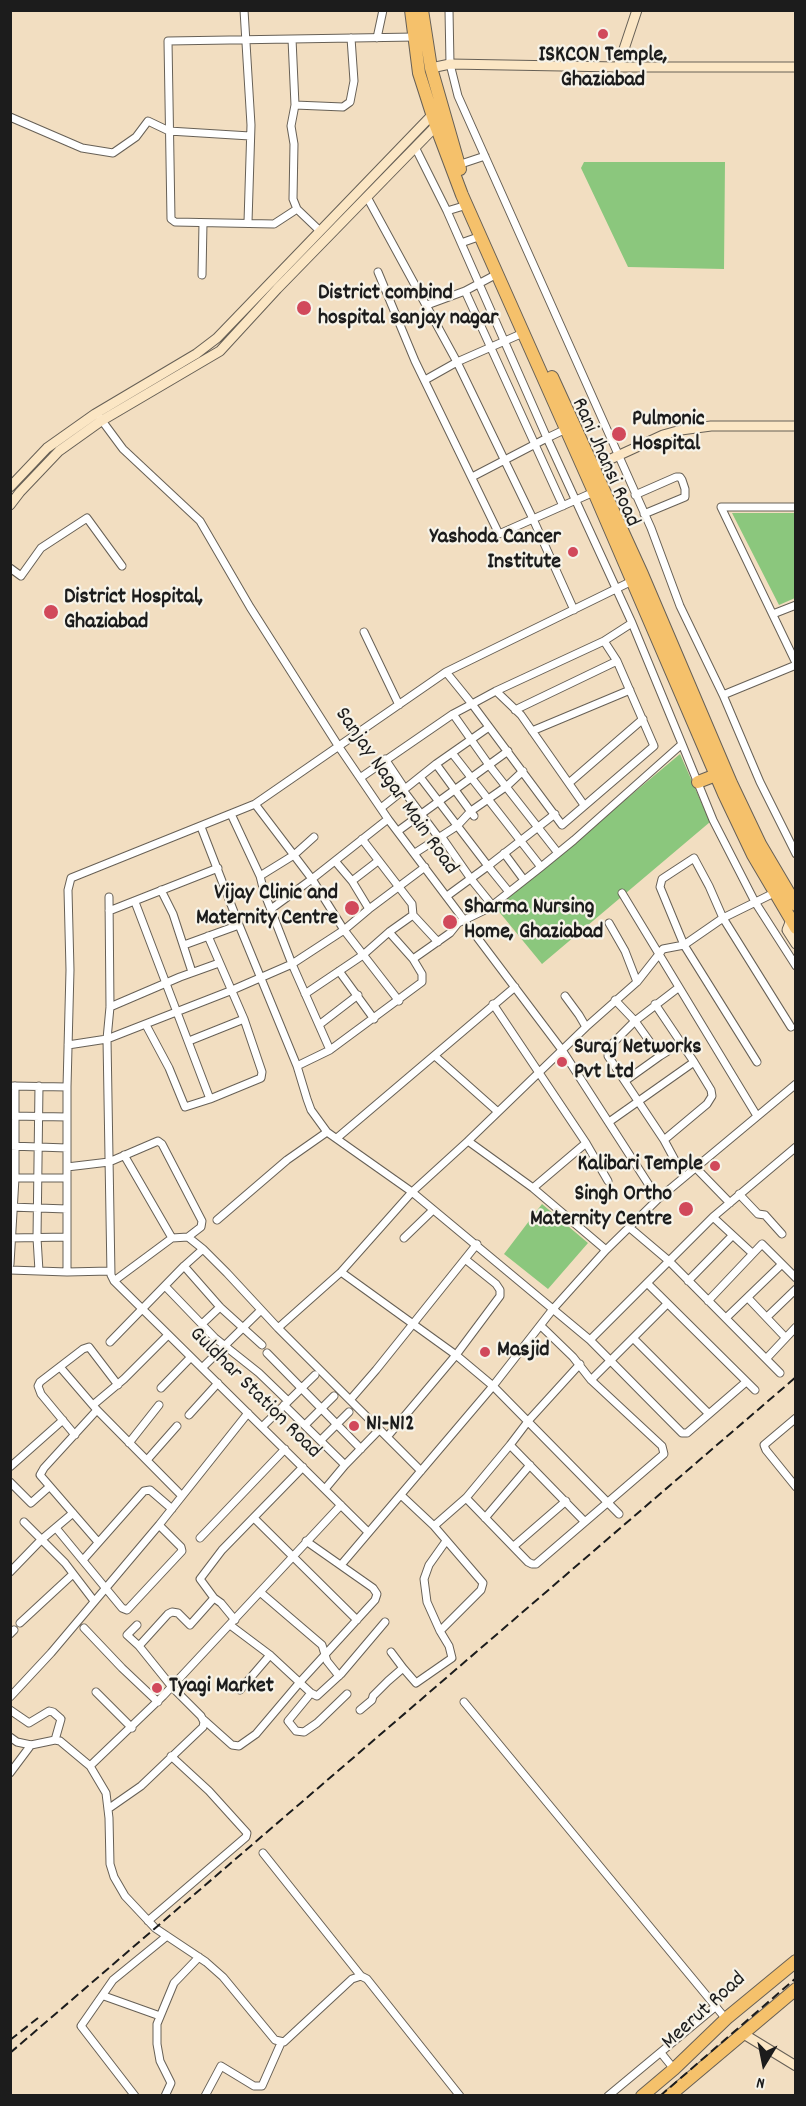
<!DOCTYPE html>
<html>
<head>
<meta charset="utf-8">
<style>
	body { margin:0 }
	#map { position:relative; width:806px; height:2106px; overflow:hidden; background:#f2dec1; font-family:Dekko,sans-serif }
	canvas { display:block }
	.frame { position:absolute; inset:0; border:12px solid #1c1c1c; pointer-events:none }
	.north { position:absolute; left:734px; top:2034px; width:60px; height:60px; -webkit-text-stroke:4px #f7f3e8; paint-order:stroke; rotate:190deg; font-size:16px; font-weight:700; line-height:24px; text-align:center; color:#1c1c1c }
	.north::after { content:''; display:block; margin:auto; width:21px; height:27px; background:#1c1c1c; clip-path:polygon(50% 0,100% 100%,50% 72%,0 100%) }
</style>
</head>
<body>
<div id="map">
<canvas width="806" height="2106"></canvas>
<div class="frame"></div>
<div class="north">N</div>
</div>
<script>
const ctx = document.querySelector('canvas').getContext('2d');
ctx.lineJoin = 'round';
function paint(path, color) {
  ctx.fillStyle = color;
  ctx.fill(path, 'evenodd');
}
function shape(rows) {
  const path = new Path2D();
  for (const r of rows) {
    path.moveTo(r[0], r[1]);
    for (let i = 2; i < r.length; i += 2) path.lineTo(r[i], r[i + 1]);
  }
  return path;
}
function trace(path, color, width, dash) {
  ctx.strokeStyle = color;
  ctx.lineWidth = width;
  ctx.lineCap = dash ? 'butt' : 'round';
  ctx.setLineDash(dash || []);
  ctx.stroke(path);
}
function write(font, color, halo, rows, align = 'center') {
  ctx.font = font + ' Dekko,sans-serif';
  ctx.lineWidth = 4.5;
  ctx.setLineDash([]);
  ctx.textBaseline = 'middle';
  ctx.strokeStyle = halo;
  ctx.fillStyle = color;
  for (const [text, x, y, turn = 0] of rows) {
    ctx.save();
    ctx.translate(x, y);
    ctx.rotate((+turn || 0) * Math.PI / 180);
    ctx.textAlign = isNaN(turn) ? turn : align;
    if (halo) ctx.strokeText(text, 0, 0);
    ctx.fillText(text, 0, 0);
    ctx.restore();
  }
}
const green = shape([
	[584,162,725,162,724,269,628,267,581,168],
	[732,513,795,513,795,598,779,605],
	[680,754,710,822,542,964,496,908],
	[542,1204,588,1243,548,1289,504,1254]
]);
const street = shape([
	[244,10,251,125,248,222],
	[449,10,450,64,458,96,651,528,680,606,723,695,760,782,796,854],
	[377,38,383,10],
	[292,39,295,105,291,126,294,144,293,199,297,209,320,231],
	[295,105,343,107,350,102,354,81,351,38],
	[10,117,82,148,113,153,136,137,148,121,169,131,250,136],
	[415,147,447,211],
	[458,165,485,156],
	[367,197,457,362,533,519,574,610],
	[467,205,447,211,547,438,472,477],
	[297,209,274,224,175,222,171,219,168,41,415,37],
	[461,243,481,236],
	[378,272,415,361,499,534,594,492],
	[202,275,203,223],
	[465,291,563,506],
	[427,305,465,291,497,274],
	[425,380,457,362,523,333],
	[100,418,123,449,200,521,250,607,339,747,388,819,562,1050,658,1199],
	[566,429,547,438,632,623],
	[635,495,676,477,680,477,682,480,685,489,685,497,644,514],
	[796,507,721,507,796,663],
	[10,568,21,576,41,548,87,518,122,566],
	[773,614,796,605],
	[364,632,399,705],
	[604,641,632,623,682,744],
	[496,691,521,715,584,805],
	[723,695,796,665],
	[515,710,617,661],
	[453,714,489,765,558,853],
	[532,731,630,690],
	[452,753,541,867],
	[385,759,405,789],
	[436,764,474,816],
	[420,777,488,866,555,814],
	[360,778,453,714,472,704,496,691,604,641,617,661,654,746,562,825,472,704,446,672],
	[569,783,643,719],
	[403,790,439,838],
	[255,804,312,879,344,930,399,1001],
	[381,808,436,764,489,727],
	[231,814,260,876,264,892,292,964,330,1050],
	[201,827,239,925,297,1066,307,1099,311,1110,327,1132,412,1192,590,1340,682,1433,687,1433,746,1382],
	[398,831,508,751],
	[441,836,471,879,492,905],
	[362,839,412,904,413,915,438,942],
	[415,853,457,826,471,811,507,786,523,771],
	[504,853,524,880],
	[335,861,352,881,369,909],
	[260,876,294,855,314,837],
	[352,881,378,861],
	[161,890,173,914,192,972],
	[622,893,757,1116],
	[447,896,488,866,509,892],
	[109,897,110,1007,107,1039,111,1275,114,1281,368,1532],
	[135,902,210,1099],
	[271,909,312,879,388,819],
	[109,911,218,868],
	[609,923,625,951,637,982],
	[184,945,239,925],
	[413,959,450,933,458,923,489,908,541,867,574,840,682,744,713,820,755,902,796,966],
	[339,971,374,1019],
	[678,988,635,1021,609,1047,608,1056,664,1140,684,1177],
	[305,994,363,955,389,932,413,915],
	[565,996,579,1015,586,1027],
	[615,1000,635,1021,660,1056],
	[493,1004,586,1143,608,1181],
	[655,1004,694,1062,711,1090,712,1096,707,1104,664,1140],
	[110,1007,180,977,219,963],
	[146,1025,169,1068,185,1107,210,1099,261,1078,262,1072,244,1019,208,936],
	[319,1025,358,995],
	[189,1041,244,1019],
	[68,1045,107,1039,230,991,292,964,344,930,369,909,425,867],
	[435,1056,498,1112],
	[757,1062,684,945,660,887,662,879,694,858,709,886,723,918,791,1027],
	[297,1066,330,1050,422,982,422,974,413,959,389,932],
	[625,1081,660,1056,681,1043],
	[13,1086,67,1087],
	[13,1116,67,1117],
	[609,1122,694,1062],
	[337,1138,515,987],
	[468,1141,533,1188,606,1250],
	[10,1146,67,1148],
	[67,1167,109,1162,158,1141,162,1144,202,1221,201,1227,188,1237],
	[695,1167,730,1203],
	[12,1178,67,1178],
	[533,1188,586,1143],
	[739,1194,758,1214,765,1215,782,1234],
	[10,1207,67,1209],
	[713,1217,752,1253],
	[217,1220,287,1160,327,1132],
	[630,1228,669,1261,780,1373],
	[10,1238,67,1237],
	[172,1238,188,1237,203,1249,227,1273,278,1328,421,1471],
	[404,1238,433,1210],
	[10,1264,15,1178,15,1086],
	[184,1266,220,1307,262,1345],
	[10,1270,67,1272,110,1271],
	[39,1271,37,1238,39,1086],
	[67,1272,67,1087,70,970,68,890,71,878,255,804,446,672,632,581],
	[341,1272,456,1355,493,1386,619,1514],
	[114,1281,172,1238,124,1155],
	[688,1281,732,1236],
	[647,1283,755,1390],
	[165,1286,215,1338,259,1373,288,1401],
	[748,1298,785,1337],
	[708,1301,762,1244,796,1278],
	[767,1317,796,1289],
	[726,1318,782,1264],
	[202,1324,220,1307],
	[278,1328,341,1272,412,1192,468,1141,586,1027,637,982,663,949,684,945,723,918,774,893],
	[633,1338,708,1413],
	[590,1340,713,1217,796,1147],
	[110,1342,184,1266,203,1249],
	[267,1353,361,1449],
	[766,1359,796,1327],
	[60,1367,97,1410,182,1496],
	[202,1368,261,1310],
	[591,1380,667,1304],
	[161,1388,191,1357],
	[350,1400,376,1370,477,1244],
	[93,1405,124,1379,168,1335],
	[284,1405,345,1465],
	[97,1410,44,1468,40,1475,98,1542],
	[189,1415,218,1383],
	[796,1418,764,1445,766,1450,796,1487],
	[305,1425,334,1396],
	[262,1427,315,1375],
	[75,1435,41,1394,38,1386,40,1382,83,1349,89,1347,118,1385],
	[387,1437,456,1355,500,1296,500,1290,496,1284,465,1259],
	[321,1440,349,1412],
	[129,1443,159,1405],
	[510,1445,585,1522],
	[147,1460,177,1426],
	[10,1467,63,1420],
	[10,1482,31,1503,49,1487],
	[325,1489,345,1465,379,1430],
	[402,1496,434,1526,483,1583,481,1590,440,1631],
	[466,1498,528,1562,532,1564,536,1564,664,1454,662,1446,591,1380,573,1357,541,1326],
	[254,1518,357,1620],
	[485,1518,530,1465],
	[24,1522,65,1563,94,1601],
	[434,1526,466,1498,510,1445,529,1420,580,1364],
	[56,1528,122,1608,127,1610,182,1551,181,1547,159,1525],
	[200,1538,285,1449],
	[514,1546,566,1501],
	[83,1560,144,1491,150,1490,172,1509],
	[341,1565,493,1386,553,1309,606,1250,658,1199,796,1084],
	[10,1572,41,1540,73,1513],
	[260,1592,322,1645,327,1661,339,1676],
	[235,1620,221,1603,214,1598,200,1579,222,1550,303,1467],
	[20,1623,73,1574],
	[230,1625,270,1655,311,1693,317,1696,341,1674,385,1622],
	[84,1628,122,1668,158,1702],
	[10,1634,14,1630],
	[139,1646,168,1614,172,1612,178,1613,190,1625,214,1598],
	[403,1668,416,1683,452,1658,449,1646,440,1631,427,1602,424,1579,429,1565,446,1541],
	[240,1690,270,1655],
	[96,1692,132,1728],
	[311,1693,288,1721,296,1731,304,1732,317,1723,347,1694],
	[10,1697,51,1653,159,1525,248,1413],
	[464,1702,726,2019],
	[10,1710,29,1723,49,1711,53,1712,61,1719,55,1740],
	[360,1710,372,1700,373,1696,388,1681,403,1668,391,1652],
	[204,1720,232,1745,239,1746,256,1734,300,1682,375,1600,377,1594,373,1588,306,1541],
	[10,1737,17,1742,31,1745,55,1740,60,1741,90,1766,106,1793,109,1818,110,1864,114,1877,125,1896,155,1928,206,1962,223,1977,275,2040,284,2042,352,1979,361,1976,367,1979,460,2096],
	[90,1766,163,1696,341,1505],
	[10,1773,31,1745],
	[108,1809,141,1786,203,1727,204,1722,201,1716,172,1687,139,1646,127,1635,137,1625],
	[263,1853,361,1976],
	[148,1921,246,1837,247,1833,209,1791,171,1756],
	[104,1996,160,2016],
	[661,2053,674,2069],
	[135,2096,81,2026,113,1980,167,1936],
	[165,2096,171,2083,160,2061,157,2044,157,2024,174,1983,199,1957],
	[205,2096,221,2066,254,2086,262,2086,281,2043],
	[608,2096,715,2007]
]);
const secondary = shape([
	[618,67,637,10],
	[431,68,450,64,618,67,796,67],
	[589,469,663,435,681,430,711,426,796,426],
	[10,487,47,448,95,414,196,354,217,338,432,115],
	[10,505,20,492,59,451,101,421,220,351,277,289,436,126],
	[791,920,787,930,796,944],
	[742,2033,796,2066]
]);
const highway = shape([
	[411,10,419,73,436,126,462,195,594,492,724,794,753,855,796,928],
	[422,10,431,68,460,169],
	[552,377,642,574,731,783,760,844,796,905],
	[698,782,716,775],
	[642,2096,674,2069,728,2017,796,1961],
	[669,2096,796,1989]
]);
const rail = shape([
	[10,2040,38,2018],
	[10,2053,796,1377],
	[660,2096,796,1978]
]);
const markers = [
	[603,34,6,"#d1495b"],
	[304,308,8,"#d1495b"],
	[619,434,8,"#d1495b"],
	[573,552,6,"#d1495b"],
	[51,612,8,"#d1495b"],
	[352,908,8,"#d1495b"],
	[450,922,8,"#d1495b"],
	[562,1062,6,"#d1495b"],
	[715,1166,6,"#d1495b"],
	[686,1209,8,"#d1495b"],
	[485,1352,6,"#d1495b"],
	[354,1426,6,"#d1495b"],
	[157,1688,6,"#d1495b"]
];
const poiNames = [
	["ISKCON Temple,",603,57,"center"],
	["Ghaziabad",603,82,"center"],
	["District combind",318,295],
	["hospital sanjay nagar",318,320],
	["Pulmonic",632,421],
	["Hospital",632,446],
	["Yashoda Cancer",561,539,"right"],
	["Institute",561,564,"right"],
	["District Hospital,",64,599],
	["Ghaziabad",64,624],
	["Vijay Clinic and",338,895,"right"],
	["Maternity Centre",338,920,"right"],
	["Sharma Nursing",464,909],
	["Home, Ghaziabad",464,934],
	["Suraj Networks",574,1049],
	["Pvt Ltd",574,1074],
	["Kalibari Temple",703,1166,"right"],
	["Singh Ortho",672,1196,"right"],
	["Maternity Centre",672,1221,"right"],
	["Masjid",497,1352],
	["N1-N12",366,1426],
	["Tyagi Market",169,1688]
];
const streetNames = [
	["Rani Jhansi Road",604,463,66],
	["Sanjay Nagar Main Road",395,792,55],
	["Guldhar Station Road",254,1394,45],
	["Meerut Road",705,2012,-42]
];
paint(green, '#8bc77d');
trace(street, '#676056', 9);
trace(secondary, '#676056', 11);
trace(highway, '#676056', 14);
trace(street, '#fff', 7);
trace(secondary, '#fbe6c4', 9);
trace(highway, '#f5c16b', 12);
trace(rail, '#1c1c1c', 2, [9, 4.5]);
for (const [x, y, r, color] of markers) {
  const dot = new Path2D();
  dot.arc(x, y, r, 0, 2 * Math.PI);
  ctx.fillStyle = color;
  ctx.fill(dot);
  trace(dot, '#f7f3e8', 2);
}
write('bold 22px', '#1c1c1c', '#f7f3e8', poiNames, 'left');
write('22px', '#1c1c1c', '#f7f3e8', streetNames);
</script>
</body>
</html>
